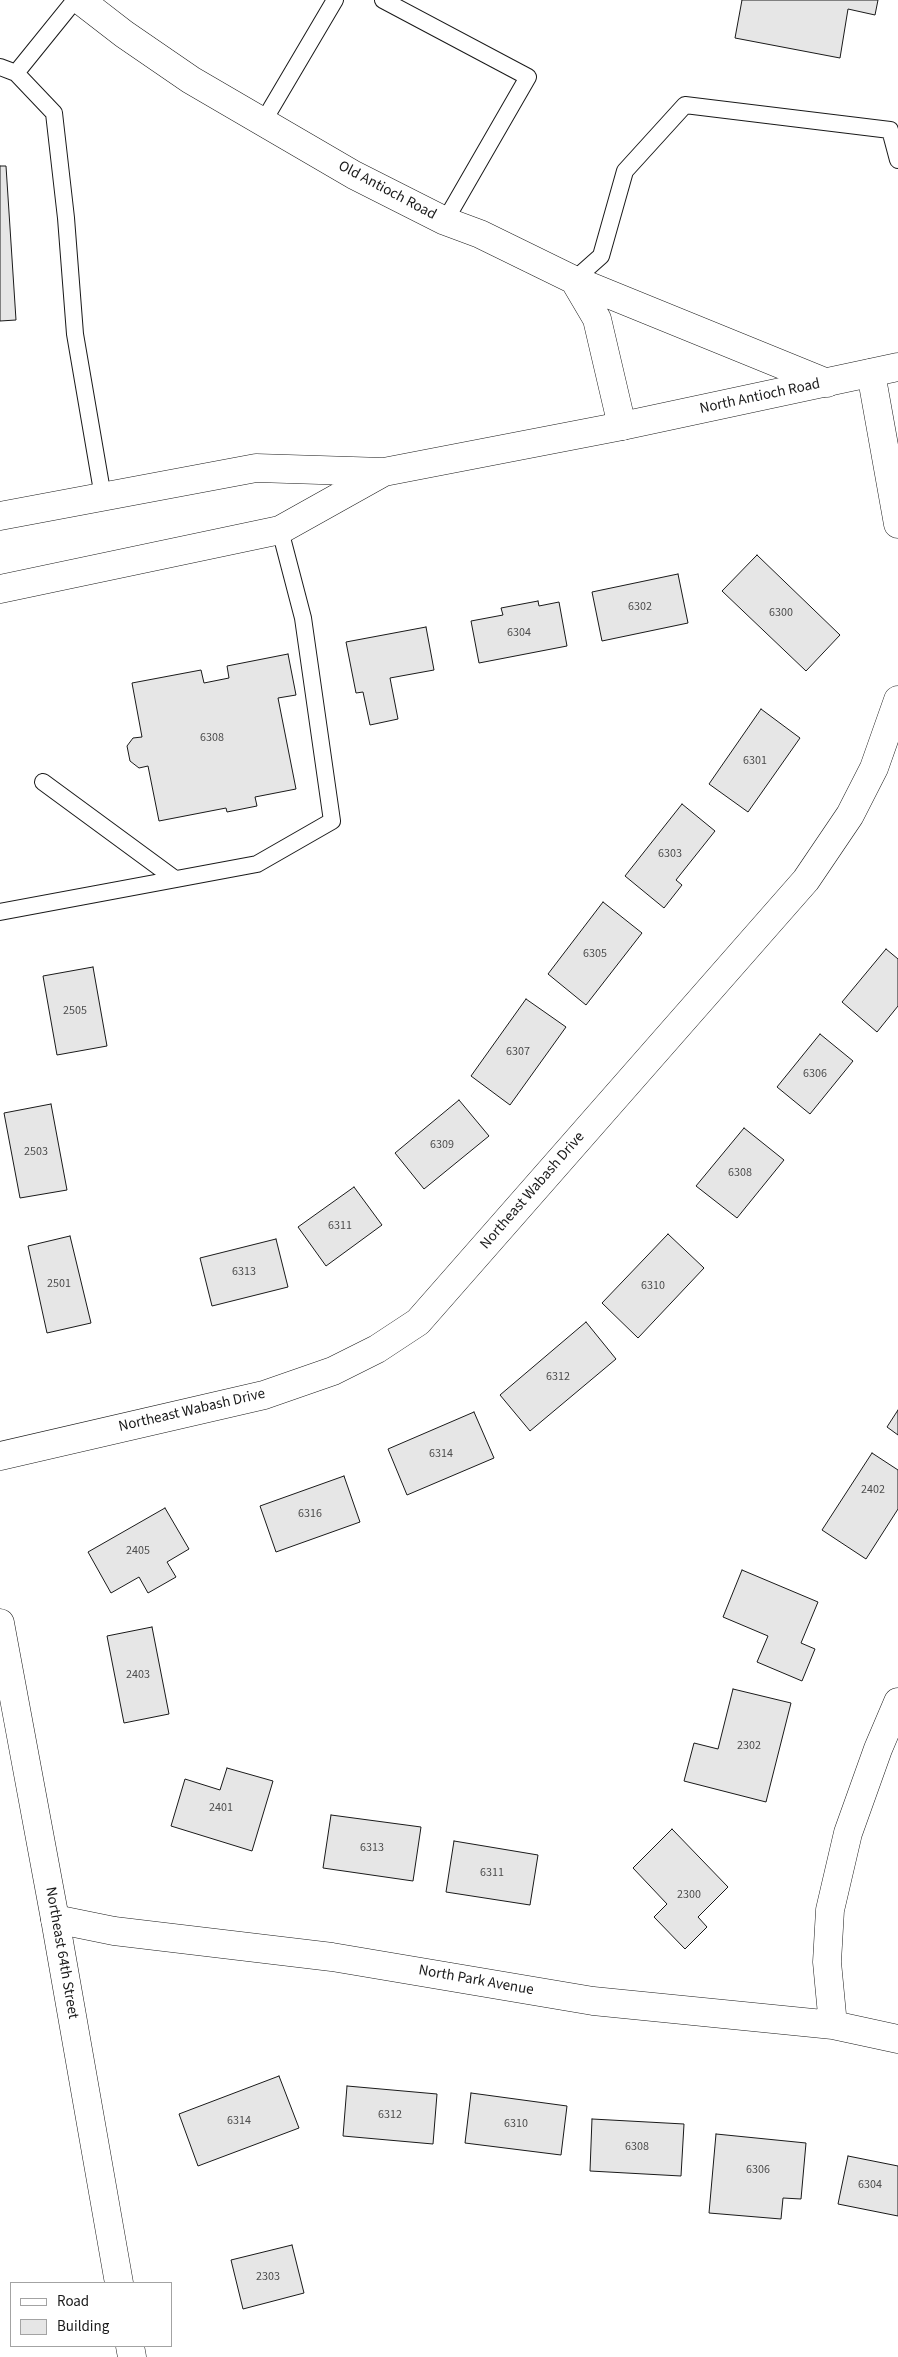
<!DOCTYPE html>
<html>
<head>
<meta charset="utf-8">
<style>
	body { margin:0 }
	#map { position:relative; width:898px; height:2357px; overflow:hidden; background:#fff; font-family:"Source Sans 3",sans-serif }
	canvas { display:block }
	.legend { position:absolute; left:10px; top:2282px; width:162px; height:65px; box-sizing:border-box; background:#fff; border:1px solid #a3a3a3; margin:0; padding:6px 9px; list-style:none; font-size:15px; color:#1a1a1a }
	.legend li { display:flex; align-items:center; gap:10px; height:25px }
	.legend b { width:25px; border:1px solid #a3a3a3 }
</style>
</head>
<body>
<div id="map">
<canvas width="898" height="2357"></canvas>
<ul class="legend">
<li><b style="height:6px;background:#fff"></b>Road</li>
<li><b style="height:14px;background:#e6e6e6"></b>Building</li>
</ul>
</div>
<script>
const ctx = document.querySelector('canvas').getContext('2d');
ctx.lineJoin = 'round';
function paint(path, color) {
  ctx.fillStyle = color;
  ctx.fill(path, 'evenodd');
}
function shape(rows) {
  const path = new Path2D();
  for (const r of rows) {
    path.moveTo(r[0], r[1]);
    for (let i = 2; i < r.length; i += 2) path.lineTo(r[i], r[i + 1]);
  }
  return path;
}
function trace(path, color, width, dash) {
  ctx.strokeStyle = color;
  ctx.lineWidth = width;
  ctx.lineCap = dash ? 'butt' : 'round';
  ctx.setLineDash(dash || []);
  ctx.stroke(path);
}
function write(font, color, halo, rows, align = 'center') {
  ctx.font = font + ' "Source Sans 3",sans-serif';
  ctx.lineWidth = 4;
  ctx.setLineDash([]);
  ctx.textBaseline = 'middle';
  ctx.strokeStyle = halo;
  ctx.fillStyle = color;
  for (const [text, x, y, turn = 0] of rows) {
    ctx.save();
    ctx.translate(x, y);
    ctx.rotate((+turn || 0) * Math.PI / 180);
    ctx.textAlign = isNaN(turn) ? turn : align;
    if (halo) ctx.strokeText(text, 0, 0);
    ctx.fillText(text, 0, 0);
    ctx.restore();
  }
}
const building = shape([
	[742,0,878,0,875,15,848,9,840,58,735,38,742,0],
	[0,166,6,166,16,320,0,321,0,166],
	[757,555,840,635,806,671,722,591,757,555],
	[678,574,688,623,602,641,592,592,678,574],
	[538,601,539,606,559,602,567,646,479,663,471,621,503,615,501,608,538,601],
	[426,627,434,670,390,678,398,719,370,725,363,692,356,693,346,642,426,627],
	[288,654,296,695,278,698,296,789,255,797,257,806,227,812,226,808,159,821,148,766,139,768,130,761,127,746,133,738,142,737,132,683,201,670,204,683,229,678,227,666,288,654],
	[761,709,800,738,748,812,709,784,761,709],
	[682,804,715,831,676,880,682,885,664,908,625,876,682,804],
	[603,902,642,933,586,1005,548,974,603,902],
	[886,949,898,959,898,1006,877,1032,842,1002,886,949],
	[93,967,107,1046,57,1055,43,976,93,967],
	[526,999,566,1027,510,1105,471,1076,526,999],
	[820,1034,853,1061,810,1114,777,1087,820,1034],
	[459,1100,489,1136,424,1189,395,1153,459,1100],
	[51,1104,67,1190,20,1198,4,1113,51,1104],
	[744,1128,784,1160,737,1218,696,1186,744,1128],
	[354,1187,382,1225,326,1266,298,1227,354,1187],
	[668,1234,704,1268,638,1338,602,1303,668,1234],
	[70,1236,91,1323,47,1333,28,1246,70,1236],
	[276,1239,288,1287,212,1306,200,1258,276,1239],
	[586,1322,616,1359,530,1431,500,1395,586,1322],
	[898,1410,898,1435,887,1427,898,1410],
	[474,1412,494,1458,407,1495,388,1449,474,1412],
	[872,1453,898,1470,898,1509,866,1559,822,1530,872,1453],
	[344,1476,360,1522,276,1552,260,1506,344,1476],
	[165,1508,189,1549,167,1562,176,1577,148,1593,139,1577,111,1593,88,1552,165,1508],
	[742,1570,818,1602,801,1643,815,1649,802,1681,757,1662,768,1636,723,1617,742,1570],
	[152,1627,169,1714,124,1723,107,1636,152,1627],
	[733,1689,791,1703,766,1802,684,1781,694,1743,718,1749,733,1689],
	[227,1768,273,1781,252,1851,171,1826,185,1779,220,1790,227,1768],
	[331,1815,421,1827,413,1881,323,1868,331,1815],
	[672,1829,728,1887,698,1917,707,1927,685,1949,654,1917,667,1904,633,1868,672,1829],
	[454,1841,538,1855,530,1905,446,1892,454,1841],
	[279,2076,299,2128,198,2166,179,2114,279,2076],
	[347,2086,437,2094,433,2144,343,2136,347,2086],
	[471,2093,567,2106,561,2155,465,2143,471,2093],
	[592,2119,684,2124,681,2176,590,2171,592,2119],
	[716,2134,806,2143,801,2199,783,2198,781,2219,709,2213,716,2134],
	[848,2156,898,2166,898,2216,838,2204,848,2156],
	[292,2245,304,2293,243,2309,231,2260,292,2245]
]);
const service = shape([
	[383,0,528,77,445,221],
	[0,67,16,73,54,113,66,218,75,334,103,497],
	[16,73,75,0],
	[263,122,335,0],
	[574,280,601,256,625,171,685,105,890,130,898,160],
	[43,782,175,879],
	[0,912,257,864,332,821,303,618,280,530]
]);
const minor = shape([
	[80,0,124,34,191,80,354,175,445,221,480,234,574,280,827,383],
	[574,280,597,319,622,426],
	[871,373,898,524],
	[0,1456,264,1395,333,1371,377,1349,418,1322,806,880,850,815,874,768,898,700],
	[55,1919,114,1931,332,1957,593,2001,833,2025,898,2039],
	[833,2025,827,1962,830,1910,848,1833,878,1749,898,1702]
]);
const tertiary = shape([
	[0,1623,55,1919,119,2283],
	[130,2346,132,2357]
]);
const primary = shape([
	[0,516,256,468,384,472,622,426,898,367],
	[0,589,280,530,382,473]
]);
const numberNames = [
	["6302",640,607],
	["6300",781,613],
	["6304",519,633],
	["6308",212,738],
	["6301",755,761],
	["6303",670,854],
	["6305",595,954],
	["2505",75,1011],
	["6307",518,1052],
	["6306",815,1074],
	["6309",442,1145],
	["2503",36,1152],
	["6308",740,1173],
	["6311",340,1226],
	["6313",244,1272],
	["2501",59,1284],
	["6310",653,1286],
	["6312",558,1377],
	["6314",441,1454],
	["2402",873,1490],
	["6316",310,1514],
	["2405",138,1551],
	["2403",138,1675],
	["2302",749,1746],
	["2401",221,1808],
	["6313",372,1848],
	["6311",492,1873],
	["2300",689,1895],
	["6312",390,2115],
	["6314",239,2121],
	["6310",516,2124],
	["6308",637,2147],
	["6306",758,2170],
	["6304",870,2185],
	["2303",268,2277]
];
const streetNames = [
	["Old Antioch Road",387,191,28],
	["North Antioch Road",760,397,-12],
	["Northeast Wabash Drive",533,1191,-49],
	["Northeast Wabash Drive",192,1411,-13],
	["Northeast 64th Street",61,1953,80],
	["North Park Avenue",476,1981,10]
];
paint(building, '#e6e6e6');
trace(building, '#1a1a1a', 1);
trace(service, '#1a1a1a', 18);
trace(minor, '#1a1a1a', 29);
trace(tertiary, '#1a1a1a', 29);
trace(primary, '#1a1a1a', 29);
trace(service, '#fff', 16);
trace(minor, '#fff', 28);
trace(tertiary, '#fff', 28);
trace(primary, '#fff', 28);
write('12px', '#4d4d4d', null, numberNames);
write('15px', '#1a1a1a', '#fff', streetNames);
</script>
</body>
</html>
